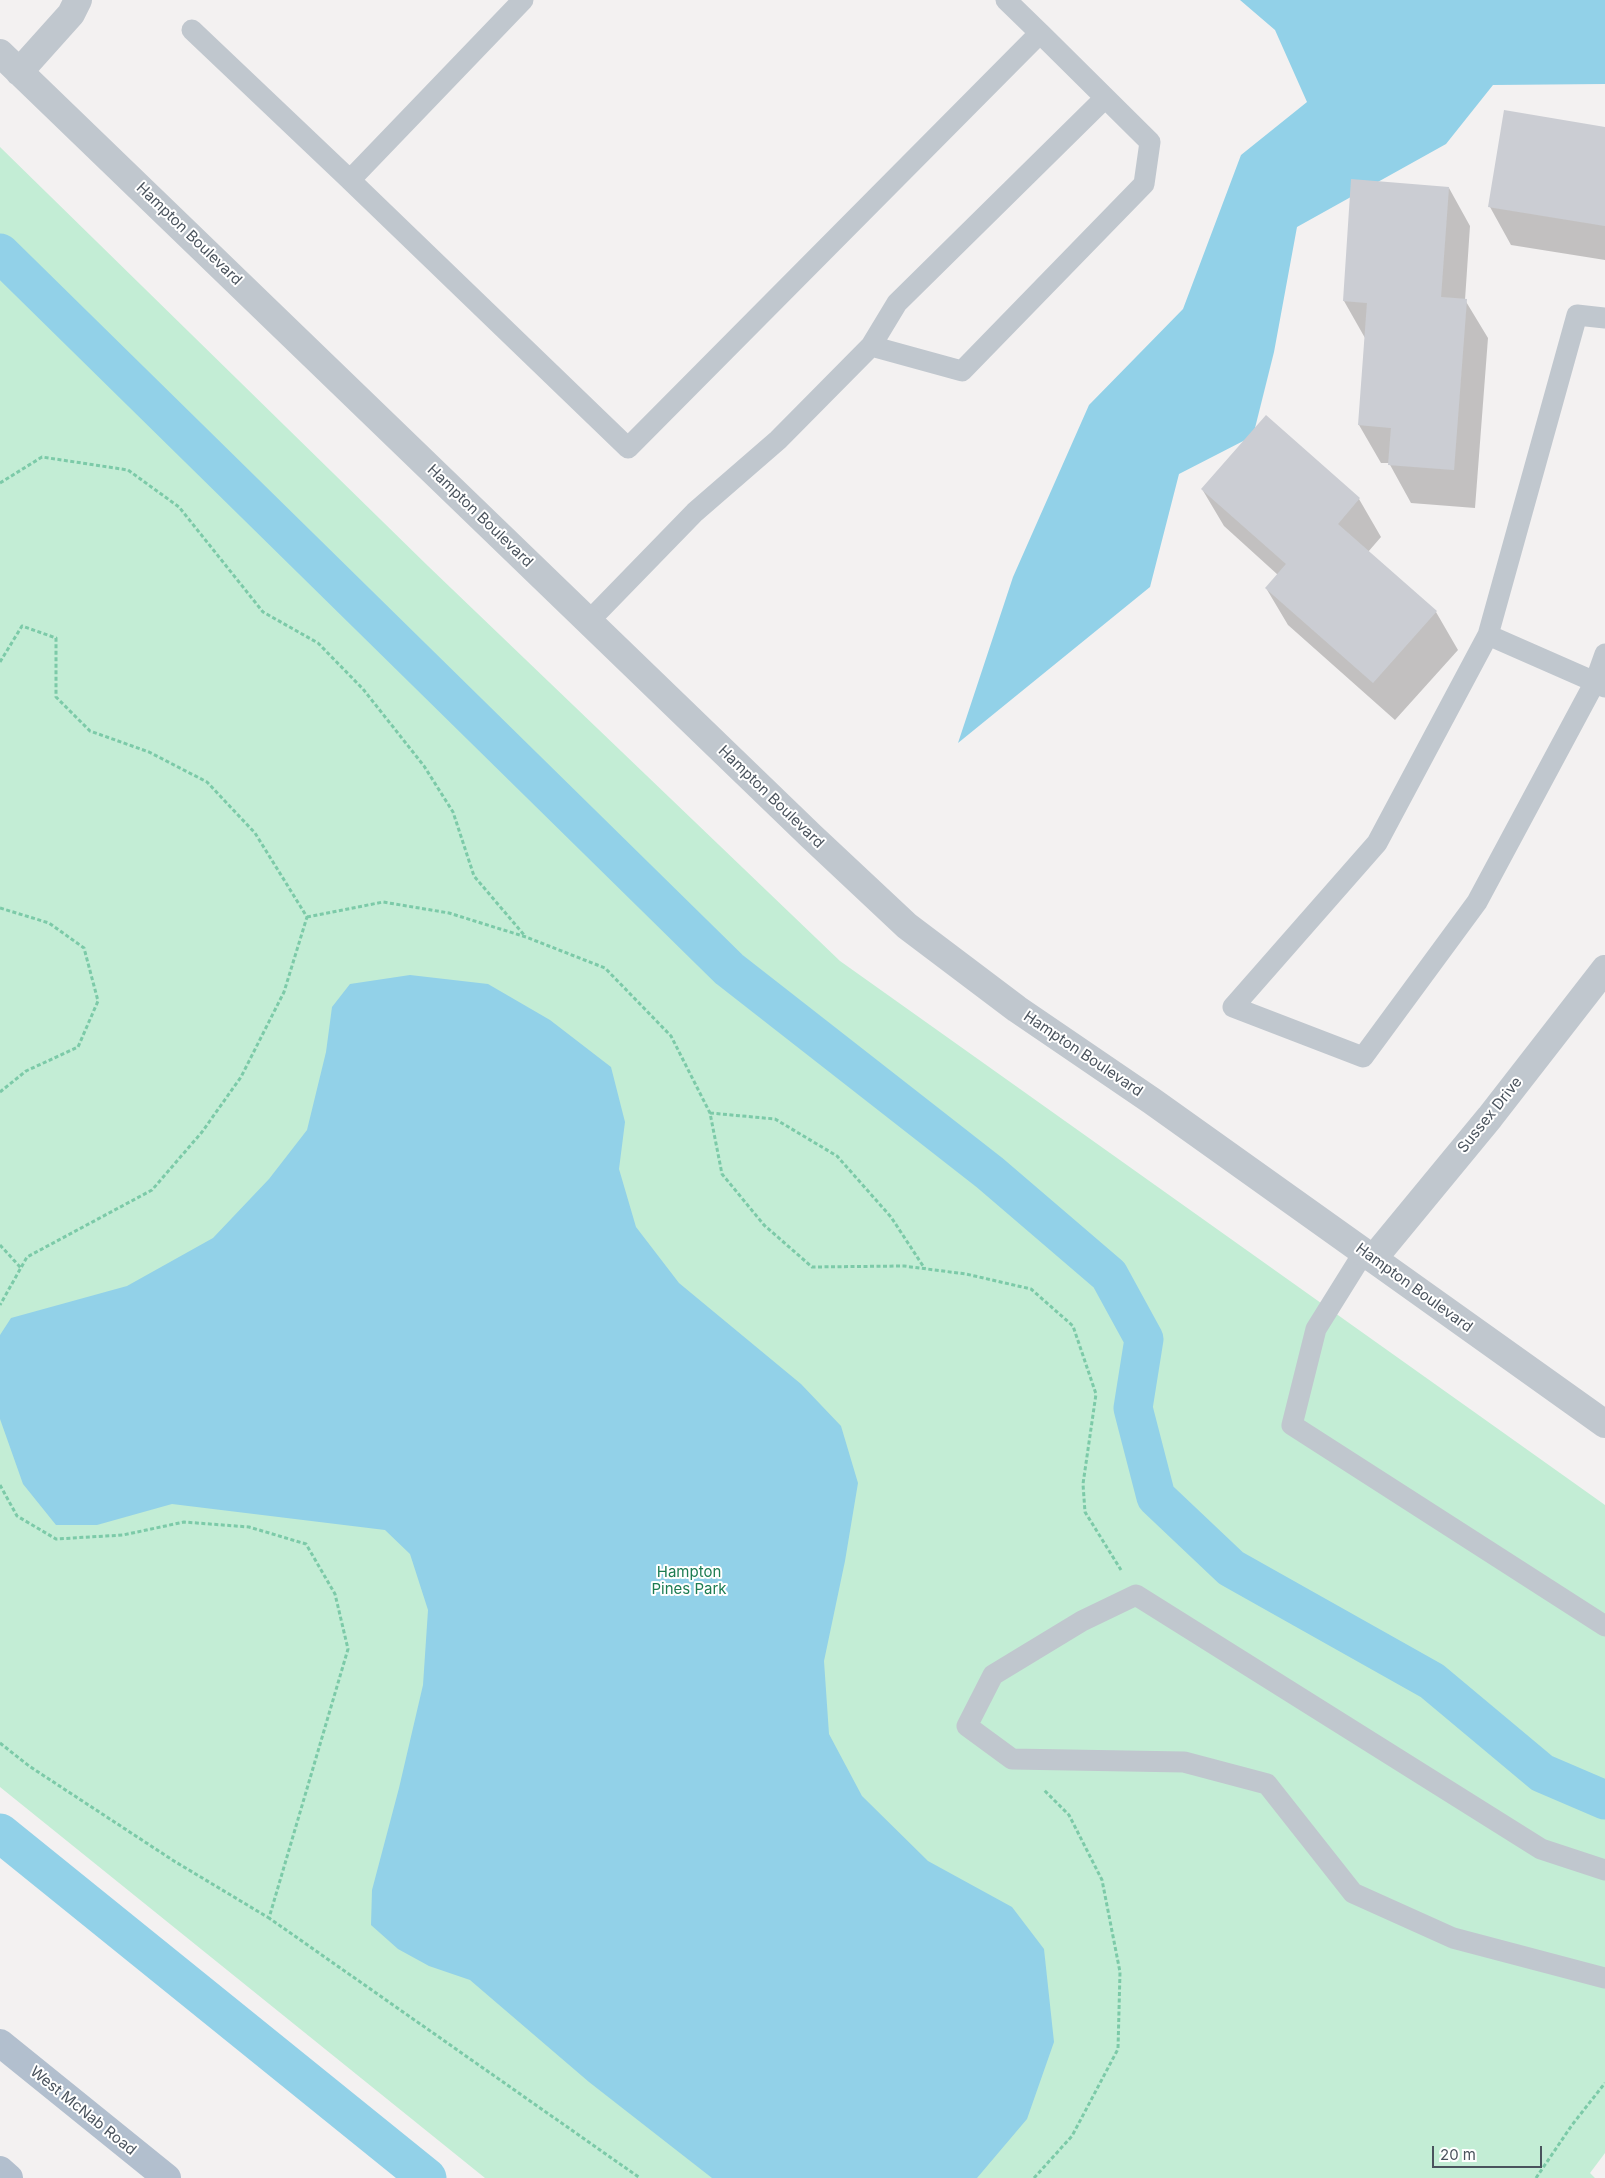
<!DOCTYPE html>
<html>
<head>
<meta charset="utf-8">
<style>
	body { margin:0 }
	#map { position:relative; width:1605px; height:2178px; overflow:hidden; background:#f3f1f1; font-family:Inter,sans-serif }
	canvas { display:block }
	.scale { position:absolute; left:1432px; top:2146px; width:110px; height:22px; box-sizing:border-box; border:2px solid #4a535d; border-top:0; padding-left:6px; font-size:15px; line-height:18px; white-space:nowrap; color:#4a535d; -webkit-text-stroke:4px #fff; paint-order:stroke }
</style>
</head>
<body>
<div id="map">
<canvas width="1605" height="2178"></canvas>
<div class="scale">20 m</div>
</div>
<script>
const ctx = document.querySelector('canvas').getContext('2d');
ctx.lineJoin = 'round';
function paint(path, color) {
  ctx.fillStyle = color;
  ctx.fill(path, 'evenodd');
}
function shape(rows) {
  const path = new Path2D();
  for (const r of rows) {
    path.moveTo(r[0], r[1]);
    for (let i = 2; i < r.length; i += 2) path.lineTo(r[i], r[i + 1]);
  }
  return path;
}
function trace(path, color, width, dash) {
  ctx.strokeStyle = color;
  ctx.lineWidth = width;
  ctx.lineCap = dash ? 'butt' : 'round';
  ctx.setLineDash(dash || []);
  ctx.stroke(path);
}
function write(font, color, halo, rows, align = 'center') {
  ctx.font = font + ' Inter,sans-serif';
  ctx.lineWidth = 4;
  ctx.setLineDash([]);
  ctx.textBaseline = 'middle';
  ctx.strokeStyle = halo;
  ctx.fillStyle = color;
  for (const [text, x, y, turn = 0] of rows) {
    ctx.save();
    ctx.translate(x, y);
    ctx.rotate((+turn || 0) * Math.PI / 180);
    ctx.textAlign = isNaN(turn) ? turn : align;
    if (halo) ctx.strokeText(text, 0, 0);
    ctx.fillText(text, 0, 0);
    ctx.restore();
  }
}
const green = shape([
	[0,147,428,566,840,961,1605,1505,1605,2153,1590,2173,1595,2178,485,2178,0,1787]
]);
const water = shape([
	[1240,0,1605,0,1605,84,1493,85,1446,144,1297,227,1274,352,1253,436,1179,474,1150,587,958,743,1013,577,1089,405,1183,309,1241,155,1307,102,1275,30],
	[410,975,488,984,550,1020,611,1067,625,1122,619,1169,636,1227,679,1283,801,1384,841,1426,858,1483,845,1561,824,1661,829,1734,862,1796,928,1861,1012,1907,1044,1949,1054,2042,1027,2119,977,2178,712,2178,589,2082,470,1980,429,1966,398,1949,371,1925,372,1890,399,1788,423,1685,428,1610,410,1554,385,1530,172,1504,97,1525,56,1525,23,1484,0,1419,0,1335,11,1318,127,1286,213,1238,269,1179,307,1130,326,1052,332,1007,350,984]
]);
const shadow = shape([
	[1605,128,1605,260,1511,245,1490,207],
	[1449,188,1470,226,1465,300,1488,338,1475,508,1411,503,1389,463,1381,463,1359,425,1365,338,1344,301],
	[1202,489,1359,499,1381,537,1368,552,1436,612,1458,650,1395,720,1288,625,1266,588,1278,575,1224,526]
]);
const canal = shape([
	[0,253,729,969,990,1173,1109,1275,1144,1339,1133,1408,1156,1497,1231,1568,1432,1681,1542,1773,1605,1800],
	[0,1833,427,2178]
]);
const building = shape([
	[1504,110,1605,127,1605,226,1488,207],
	[1351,179,1449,187,1441,297,1467,299,1454,470,1388,465,1391,428,1358,425,1367,303,1343,301],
	[1266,415,1360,498,1338,524,1437,611,1373,683,1265,588,1286,564,1201,489]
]);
const path = shape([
	[0,483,42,457,128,470,179,507,263,612,318,643,363,689,424,766,453,812,474,876,525,936],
	[0,662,22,626,56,638,56,697,90,731,149,752,207,782,255,833,307,917,284,992,241,1077,202,1132,152,1190,27,1257,0,1305],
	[0,908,49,923,84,948,98,1001,78,1047,26,1071,0,1092],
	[307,917,383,902,449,913,526,937,605,968,671,1036,710,1113,722,1174,764,1225,812,1267,904,1266,966,1274,1031,1289,1073,1326,1096,1394,1083,1484,1085,1512,1121,1570],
	[710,1113,775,1119,837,1156,891,1217,925,1269],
	[0,1245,21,1268],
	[0,1485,17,1516,56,1539,123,1535,184,1522,249,1527,306,1544,335,1594,348,1649,269,1918,640,2178],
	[0,1743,29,1766,174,1861,269,1918],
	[1034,2178,1072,2136,1118,2049,1120,1972,1102,1880,1069,1815,1043,1789],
	[1536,2178,1572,2125,1605,2083]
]);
const service = shape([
	[192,30,350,180,523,0],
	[350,180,628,448,1040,33,1006,0],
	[871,346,897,303,1105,98],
	[589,621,695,512,778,440,871,346,962,371,1144,184,1150,142,1040,33],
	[1488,635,1577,315,1605,318],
	[1605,654,1595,682,1477,902,1363,1057,1233,1007,1377,843,1488,635,1595,682,1605,687],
	[1364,1252,1316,1329,1292,1425,1605,1626],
	[1605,1870,1541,1849,1136,1595,1082,1621,993,1675,967,1726,1012,1759,1184,1762,1267,1784,1353,1893,1453,1938,1605,1978]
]);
const minor = shape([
	[0,53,811,836,907,926,1017,1009,1152,1101,1605,1424],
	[19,72,71,14,78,0],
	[1373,1259,1490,1117,1605,969]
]);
const primary = shape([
	[0,2043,167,2178],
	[0,2170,9,2178]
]);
const streetNames = [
	["Hampton Boulevard",189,234,44],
	["Hampton Boulevard",480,516,44],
	["Hampton Boulevard",771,797,44],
	["Hampton Boulevard",1083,1054,34],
	["Sussex Drive",1490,1115,-51],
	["Hampton Boulevard",1414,1288,36],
	["West McNab Road",83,2111,39]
];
const parkNames = [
	["Hampton",689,1572],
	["Pines Park",689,1589]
];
paint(green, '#c3edd5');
paint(water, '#92d1e8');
paint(shadow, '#0003');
trace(canal, '#92d1e8', 39);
paint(building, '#cbcdd3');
trace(path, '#7ccaa8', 3, [4, 2.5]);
trace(service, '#c0c7ce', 21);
trace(minor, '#c0c7ce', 28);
trace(primary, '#b2bfce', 28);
write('15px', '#4a535d', '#fff', streetNames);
write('15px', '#1d7c52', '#fff', parkNames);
</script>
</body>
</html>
